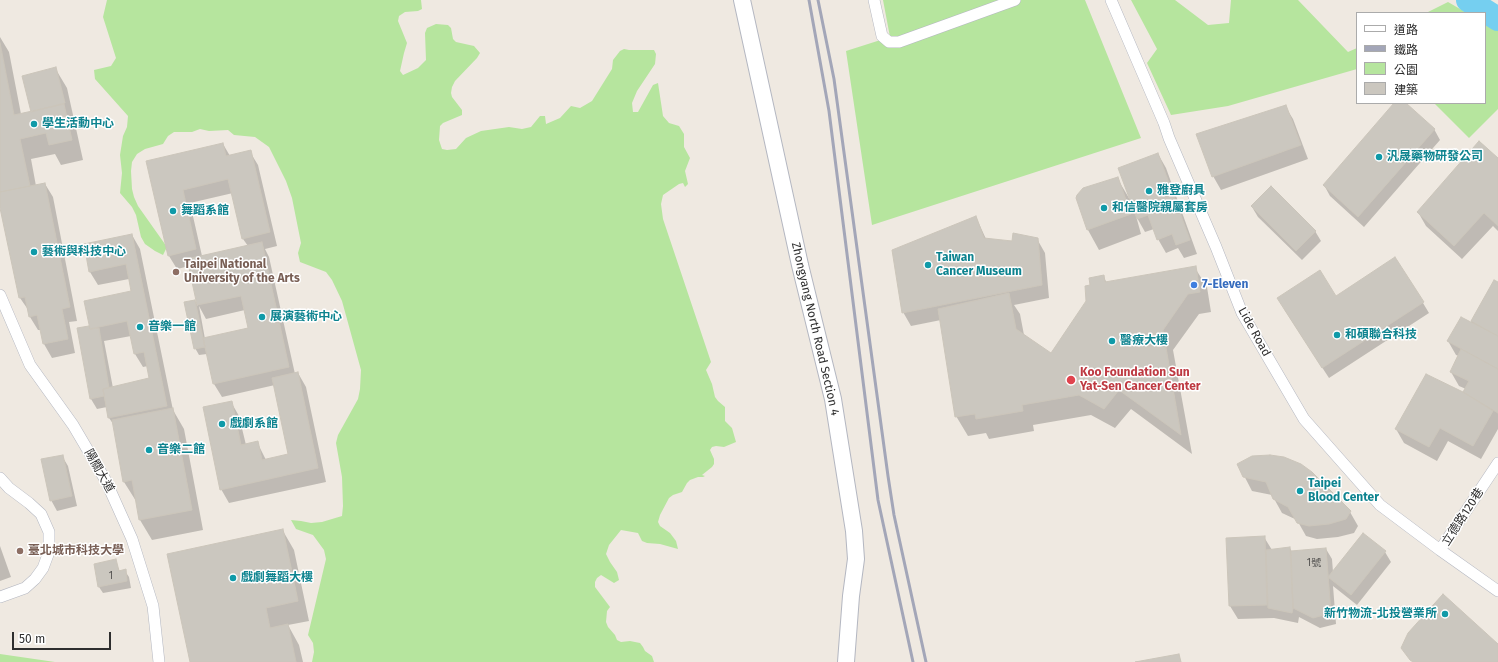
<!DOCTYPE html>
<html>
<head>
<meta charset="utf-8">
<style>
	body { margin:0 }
	#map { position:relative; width:1498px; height:662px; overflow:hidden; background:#efe9e1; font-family:"Fira Sans","Noto Sans TC",sans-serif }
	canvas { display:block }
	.legend { position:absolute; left:1356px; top:12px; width:130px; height:92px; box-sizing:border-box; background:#fff; border:1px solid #ababab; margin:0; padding:5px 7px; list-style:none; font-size:12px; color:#2e2e2e }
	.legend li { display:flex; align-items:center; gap:8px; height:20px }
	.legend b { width:20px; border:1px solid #ababab }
	.scale { position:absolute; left:12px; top:632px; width:99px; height:18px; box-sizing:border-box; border:2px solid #2e2e2e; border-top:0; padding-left:5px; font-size:12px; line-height:14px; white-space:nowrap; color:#2e2e2e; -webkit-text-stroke:3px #fff; paint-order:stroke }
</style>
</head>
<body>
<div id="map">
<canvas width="1498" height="662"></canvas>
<ul class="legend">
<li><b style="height:5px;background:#fff"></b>道路</li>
<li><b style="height:5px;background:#a3a6b8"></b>鐵路</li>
<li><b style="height:11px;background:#b6e59e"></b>公園</li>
<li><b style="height:11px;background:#cbc7bf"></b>建築</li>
</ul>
<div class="scale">50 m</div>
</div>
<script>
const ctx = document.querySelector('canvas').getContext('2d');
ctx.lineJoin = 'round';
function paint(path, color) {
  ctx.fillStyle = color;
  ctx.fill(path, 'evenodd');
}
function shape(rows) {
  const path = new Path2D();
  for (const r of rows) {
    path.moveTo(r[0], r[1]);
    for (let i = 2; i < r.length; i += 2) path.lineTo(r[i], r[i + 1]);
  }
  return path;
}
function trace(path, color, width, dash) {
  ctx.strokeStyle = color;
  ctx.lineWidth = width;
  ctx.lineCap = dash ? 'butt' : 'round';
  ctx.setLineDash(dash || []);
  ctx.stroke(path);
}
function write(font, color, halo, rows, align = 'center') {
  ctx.font = font + ' "Fira Sans","Noto Sans TC",sans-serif';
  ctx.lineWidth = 3;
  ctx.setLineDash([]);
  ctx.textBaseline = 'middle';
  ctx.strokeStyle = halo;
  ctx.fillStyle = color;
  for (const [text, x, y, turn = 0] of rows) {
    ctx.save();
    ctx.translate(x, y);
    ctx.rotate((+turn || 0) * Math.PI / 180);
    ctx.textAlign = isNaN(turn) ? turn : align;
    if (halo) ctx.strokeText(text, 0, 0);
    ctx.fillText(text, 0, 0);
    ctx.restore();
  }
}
const green = shape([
	[107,0,421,0,422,9,418,11,405,12,399,16,398,21,407,43,404,53,400,71,403,75,418,68,426,60,425,33,427,28,436,24,448,25,451,28,453,39,456,42,474,46,480,53,477,58,455,81,452,87,451,93,452,97,462,110,462,115,443,123,440,126,439,140,442,149,447,150,456,149,466,138,481,131,509,127,522,129,531,127,540,116,545,116,546,124,560,118,571,106,580,108,592,101,612,69,613,60,620,51,624,49,629,50,654,50,656,54,655,64,637,91,632,103,633,112,638,112,653,85,658,83,663,116,669,123,679,126,684,134,684,147,690,158,685,171,688,184,685,187,683,183,679,184,663,195,661,204,663,219,711,362,706,370,712,384,715,397,718,401,725,407,725,421,732,428,736,442,724,447,716,446,712,447,710,450,714,459,714,464,712,467,702,475,705,476,703,477,698,477,690,480,687,483,682,492,673,495,669,498,660,515,658,522,660,526,670,533,676,541,678,549,660,544,647,543,642,541,638,533,621,530,609,545,606,554,610,562,617,572,619,580,614,583,601,575,597,578,595,582,595,587,610,607,607,611,606,622,608,627,615,635,617,640,621,642,630,641,640,643,643,647,645,651,652,656,654,662,312,662,314,652,313,643,308,635,326,559,324,550,313,535,296,529,291,520,301,521,311,523,322,522,342,516,343,506,342,477,336,443,338,435,358,399,360,389,361,370,342,301,332,280,326,272,300,262,298,253,301,243,292,198,286,181,269,147,255,137,234,135,228,130,209,131,200,129,192,132,174,132,168,136,163,144,145,149,137,154,132,162,131,171,132,189,134,197,138,206,167,247,163,255,155,251,145,244,141,237,136,215,132,207,120,193,122,173,120,155,123,136,127,127,128,116,95,79,94,70,111,66,116,58,103,17],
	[883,0,1085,0,1141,138,872,225,846,51,890,37],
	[1131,0,1175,0,1208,25,1229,23,1231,0,1298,0,1348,52,1357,48,1357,69,1228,106,1171,115,1147,63,1157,49],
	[1448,2,1467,13,1426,13],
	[1485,24,1498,31,1498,109,1469,138,1434,103,1485,103],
	[0,654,55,662,0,662]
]);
const shadow = shape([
	[0,37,9,52,21,114,32,112,55,68,67,88,83,160,61,165,55,154,31,159,36,186,45,184,53,197,77,321,69,322,75,353,52,358,44,344,41,330,38,330,30,317,29,311,20,298,0,203],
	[1396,103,1404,103,1434,129,1440,140,1364,227,1330,196,1324,185],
	[1285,106,1293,119,1308,159,1221,190,1213,176],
	[223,144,230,156,250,152,258,165,277,246,265,249,269,257,295,374,298,373,306,387,326,482,229,503,221,489,231,402,239,416,246,445,257,442,266,460,290,455,275,385,222,397,214,384,207,354,199,355,195,348,195,301,198,306,190,266,177,269,169,256,147,162],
	[233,193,243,239,248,246,202,256,190,203],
	[199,306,206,319,245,310,249,328,205,339],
	[1158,154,1166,168,1197,254,1184,258,1178,248,1166,253,1158,239,1154,229,1145,232,1136,216,1141,234,1099,250,1088,230,1077,198,1117,178,1129,198,1130,197],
	[1498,160,1498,231,1493,226,1462,259,1426,226,1418,212],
	[1252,207,1315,231,1321,241,1302,260,1258,217],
	[976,217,986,239,1013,243,1037,239,1045,253,1049,298,1014,305,1020,314,1024,335,1051,354,1087,301,1091,286,1103,276,1107,283,1195,268,1207,287,1211,312,1199,314,1173,350,1192,454,1131,409,1115,428,1091,415,1033,425,1034,431,989,439,986,433,968,436,956,416,941,320,911,326,903,312],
	[132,235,140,249,173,410,184,429,203,530,152,540,140,520,137,501,136,501,124,482,114,425,109,418,107,407,97,409,91,399,79,328,90,327,132,292,129,279,98,285,90,272,85,245],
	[131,336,135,354,143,367,148,366,151,379,113,388,104,341],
	[1494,281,1498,283,1498,429,1481,459,1448,441,1437,461,1404,443,1396,429,1426,375,1463,393,1466,389,1459,386,1451,372,1459,356,1456,355,1448,341,1471,322],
	[1336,297,1423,303,1429,313,1329,378,1284,309],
	[62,456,68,466,77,506,57,511,51,500],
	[1238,464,1350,512,1358,526,1354,533,1338,537,1317,539,1306,536,1297,520,1282,513,1272,495,1252,491],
	[283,531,294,550,309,621,288,625,299,645,303,662,191,662],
	[1363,534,1385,552,1391,562,1357,605,1333,586,1336,624,1320,628,1299,617,1298,623,1274,618,1238,619,1230,606,1264,537,1272,550,1290,548,1292,552,1326,549,1332,559,1333,572],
	[0,546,11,577,0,581],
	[115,560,120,572,125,571,129,577,131,588,103,593,99,587]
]);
const river = shape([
	[1468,0,1498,19]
]);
const building = shape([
	[0,43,14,115,64,104,72,140,49,145,46,133,20,139,30,186,0,192,0,43],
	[56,67,65,103,31,112,22,76,56,67],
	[1394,103,1406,103,1435,129,1358,217,1323,185,1394,103],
	[1286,105,1301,145,1212,177,1196,134,1286,105],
	[1479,141,1498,158,1498,226,1484,213,1454,246,1417,212,1479,141],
	[223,143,226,156,251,150,270,232,242,239,228,179,183,190,196,249,168,256,146,161,223,143],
	[1158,153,1190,240,1176,245,1172,234,1157,240,1148,215,1137,219,1118,168,1158,153],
	[1118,177,1131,214,1087,230,1076,198,1077,195,1083,188,1118,177],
	[45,183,70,307,62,309,68,339,43,344,37,315,29,317,25,297,19,298,0,208,0,192,45,183],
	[1271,186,1316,231,1296,251,1251,206,1271,186],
	[976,216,984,238,1012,241,1013,233,1038,238,1042,285,902,313,892,250,976,216],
	[132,234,167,406,108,418,103,389,149,378,144,352,134,354,127,321,90,329,84,301,131,291,126,264,89,272,84,244,132,234],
	[262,242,289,367,213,384,203,338,248,328,241,296,197,305,187,259,262,242],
	[1395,257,1424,302,1322,368,1277,298,1320,270,1336,296,1395,257],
	[1196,266,1200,292,1188,294,1163,330,1181,435,1119,390,1104,409,1079,395,1022,405,1023,411,976,419,975,414,955,417,938,309,1009,293,1016,329,1051,353,1086,301,1085,286,1090,285,1089,278,1104,275,1105,282,1196,266],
	[1494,280,1498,282,1498,336,1471,321,1494,280],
	[195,300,205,347,194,349,184,302,195,300],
	[1461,317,1498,336,1498,369,1447,341,1461,317],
	[89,326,90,329,99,328,109,388,103,389,104,396,90,399,77,328,89,326],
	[1461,349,1498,369,1498,413,1463,392,1469,381,1450,372,1461,349],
	[298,372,318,468,220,490,203,407,232,401,241,445,258,441,262,460,288,454,272,378,298,372],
	[1426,374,1463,392,1493,411,1473,446,1440,428,1429,447,1395,429,1426,374],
	[173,408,192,510,139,520,132,480,123,482,112,420,173,408],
	[63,455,72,496,50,501,41,459,63,455],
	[1270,455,1284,457,1301,464,1312,472,1351,511,1346,519,1329,524,1309,526,1297,523,1288,507,1273,499,1266,482,1243,477,1237,464,1252,456,1270,455],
	[283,529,298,601,266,608,270,628,288,624,296,662,190,662,167,554,283,529],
	[1363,533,1386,551,1351,595,1328,577,1363,533],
	[1265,536,1267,605,1229,606,1226,538,1265,536],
	[1290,547,1293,608,1292,613,1268,608,1266,550,1290,547],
	[1326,548,1331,613,1313,618,1293,608,1291,551,1326,548],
	[116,559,119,571,126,569,127,581,98,587,94,564,116,559],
	[1443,594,1498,644,1498,662,1413,662,1410,660,1401,648,1408,633,1443,594],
	[1179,654,1181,662,1135,662,1179,654]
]);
const street = shape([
	[874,0,882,36,889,42,899,42,1015,0],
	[1111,0,1164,123,1169,138,1216,247,1242,313,1304,419,1380,505,1440,550,1498,591],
	[0,295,30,365,73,425,106,481,132,539,153,606,159,662],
	[0,478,9,488,29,503,41,514,49,532,49,552,43,568,35,579,25,588,0,597],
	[1440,550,1498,463]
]);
const secondary = shape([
	[742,0,800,265,833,399,854,531,856,559,851,596,846,662]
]);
const rail = shape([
	[809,0,829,111,878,500,913,662],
	[818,0,834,79,888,476,894,515,926,662]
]);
const markers = [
	[34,124,4,"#0f9aa8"],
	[1379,157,4,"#0f9aa8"],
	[1149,191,4,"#0f9aa8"],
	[1104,208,4,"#0f9aa8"],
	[173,211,4,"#0f9aa8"],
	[34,252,4,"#0f9aa8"],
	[928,265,4,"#0f9aa8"],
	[176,272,4,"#8d6e63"],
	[1194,285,4,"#3f7fe0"],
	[262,317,4,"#0f9aa8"],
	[140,327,4,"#0f9aa8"],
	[1337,335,4,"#0f9aa8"],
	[1112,341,4,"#0f9aa8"],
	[1071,380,5,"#e0444e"],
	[222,424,4,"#0f9aa8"],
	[149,450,4,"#0f9aa8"],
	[1300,491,4,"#0f9aa8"],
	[20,551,4,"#8d6e63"],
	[233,578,4,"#0f9aa8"],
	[1445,614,4,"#0f9aa8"]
];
const numberNames = [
	["1號",1314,563],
	["1",111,576]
];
const cultureNames = [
	["學生活動中心",42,124],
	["汎晟藥物研發公司",1387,157],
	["雅登廚具",1157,191],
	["和信醫院親屬套房",1112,208],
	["舞蹈系館",181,211],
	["藝術與科技中心",42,252],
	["Taiwan",936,258],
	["Cancer Museum",936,272],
	["展演藝術中心",270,317],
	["音樂一館",148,327],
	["和碩聯合科技",1345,335],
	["醫療大樓",1120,341],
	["戲劇系館",230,424],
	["音樂二館",157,450],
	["Taipei",1308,484],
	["Blood Center",1308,498],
	["戲劇舞蹈大樓",241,578],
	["新竹物流-北投營業所",1437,614,"right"]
];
const educationNames = [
	["Taipei National",184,265],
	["University of the Arts",184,279],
	["臺北城市科技大學",28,551]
];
const shopNames = [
	["7-Eleven",1202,285]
];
const streetNames = [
	["Zhongyang North Road Section 4",815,329,77],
	["Lide Road",1254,332,61],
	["陽關大道",99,471,61],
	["立德路120巷",1463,517,-57]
];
const healthNames = [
	["Koo Foundation Sun",1080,373],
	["Yat-Sen Cancer Center",1080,387]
];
paint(green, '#b6e59e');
paint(shadow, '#0003');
trace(river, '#75cff0', 24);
paint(building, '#cbc7bf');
trace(building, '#cbc5ba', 1);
trace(street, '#b4b7c1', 12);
trace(secondary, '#b4b7c1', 18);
trace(street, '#fff', 11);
trace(secondary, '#fff', 16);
trace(rail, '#a3a6b8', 3);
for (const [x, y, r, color] of markers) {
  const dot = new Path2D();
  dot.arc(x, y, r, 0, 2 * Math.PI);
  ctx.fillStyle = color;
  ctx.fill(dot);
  trace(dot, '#fff', 1.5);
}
write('10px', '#555452', null, numberNames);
write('bold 12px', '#0d838f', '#fff', cultureNames, 'left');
write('bold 12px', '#785e54', '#fff', educationNames, 'left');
write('bold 12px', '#366cbe', '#fff', shopNames, 'left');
write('12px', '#2e2e2e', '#fff', streetNames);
write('bold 12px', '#be3a42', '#fff', healthNames, 'left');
</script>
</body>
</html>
